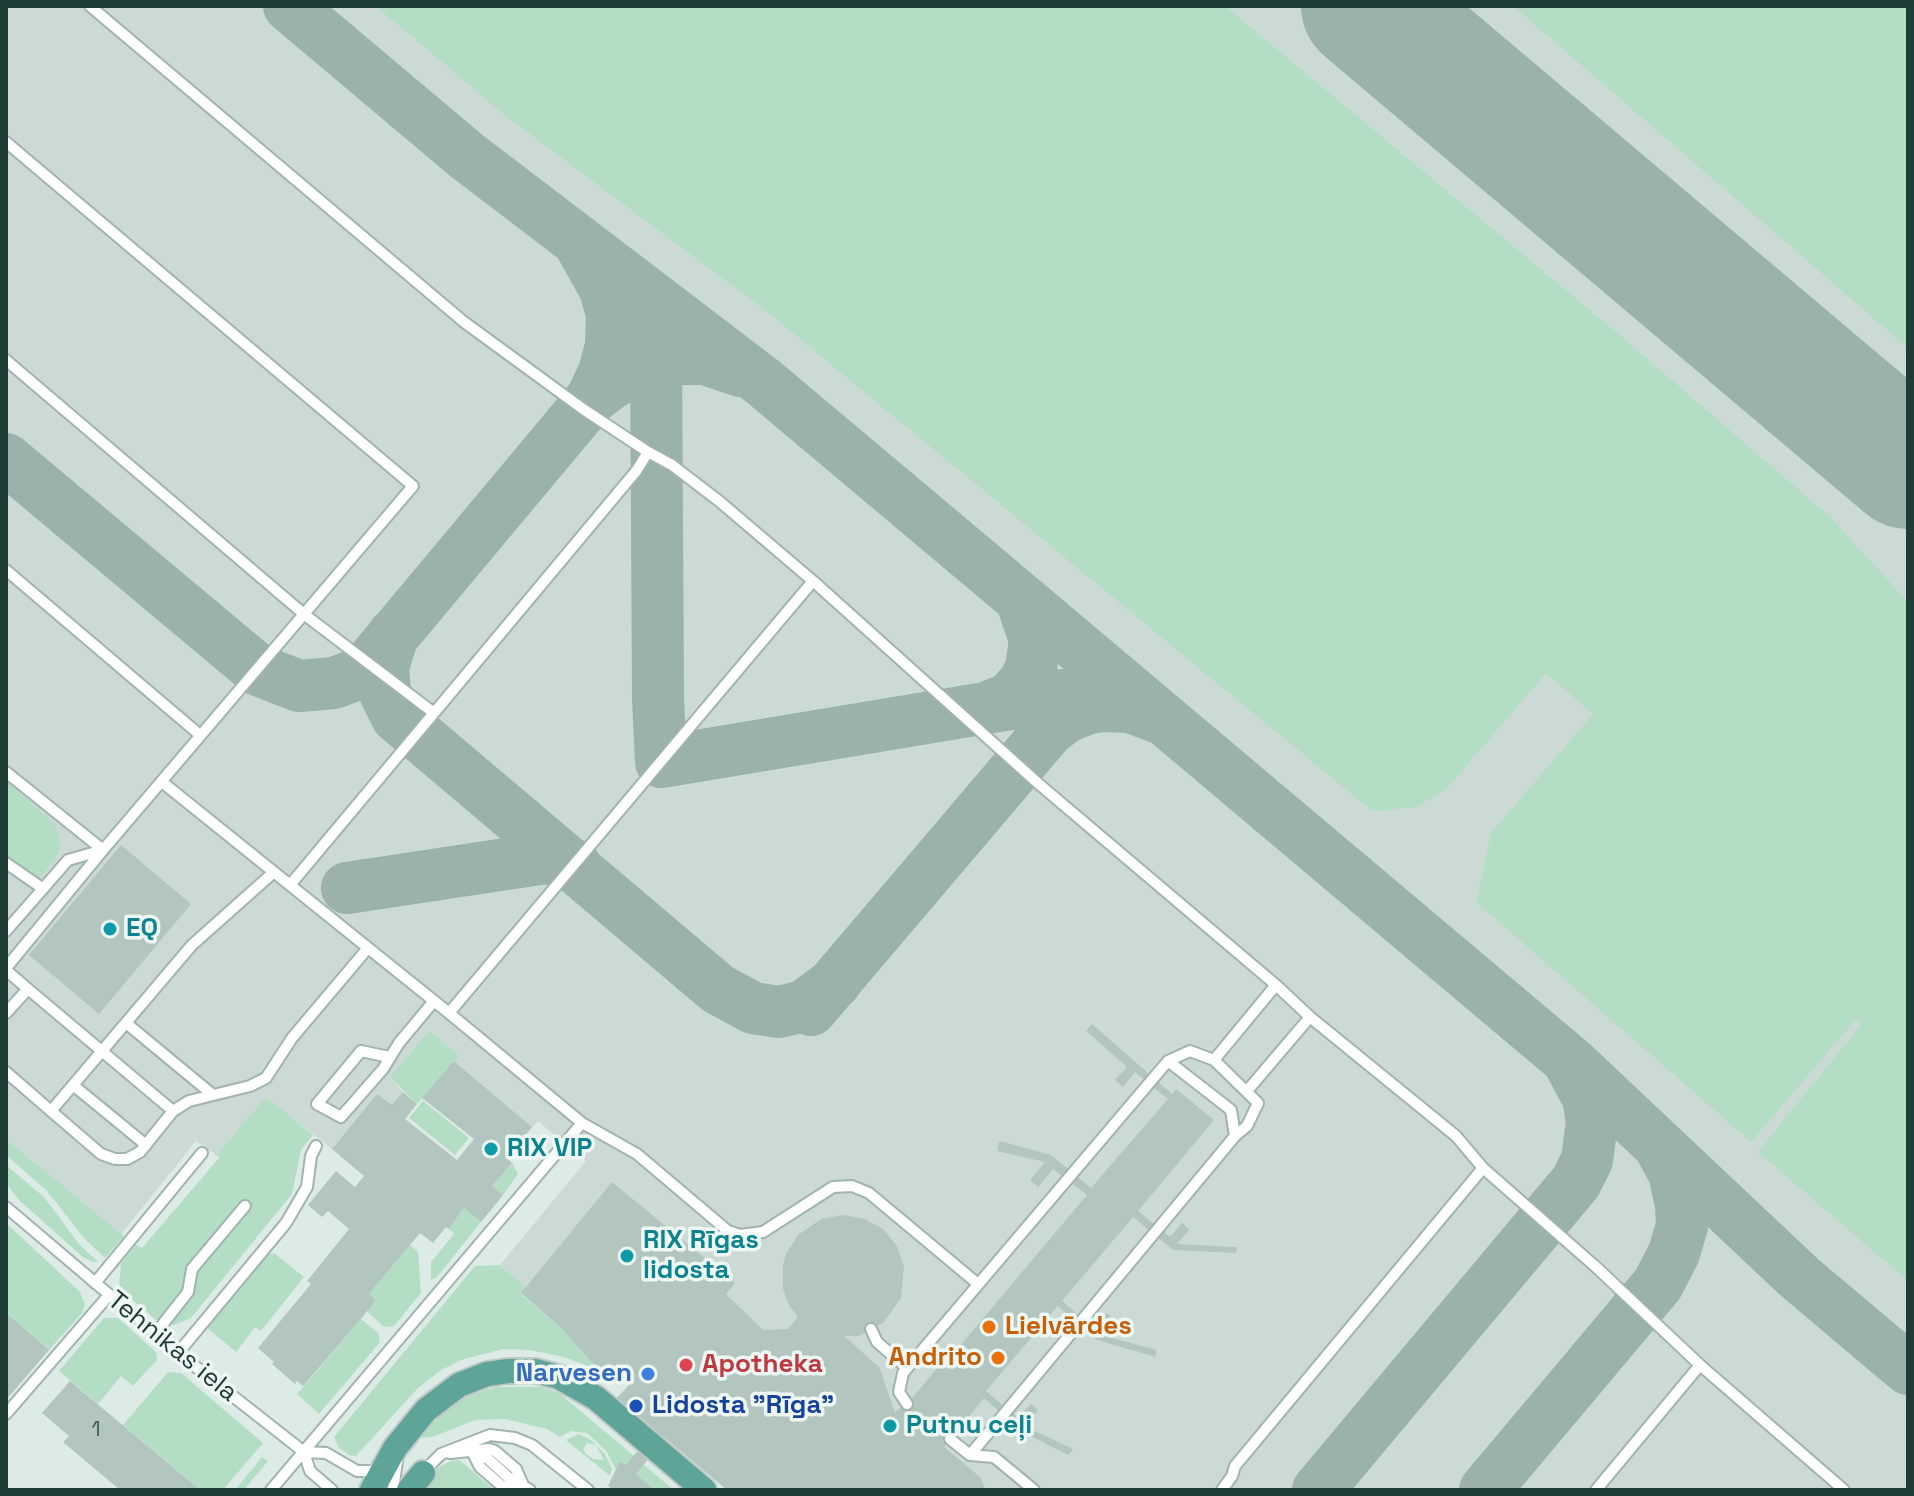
<!DOCTYPE html>
<html>
<head>
<meta charset="utf-8">
<style>
	body { margin:0 }
	#map { position:relative; width:1914px; height:1496px; overflow:hidden; background:#ddebe6; font-family:"Space Grotesk",sans-serif }
	canvas { display:block }
	.frame { position:absolute; inset:0; border:8px solid #1e3b36; pointer-events:none }
</style>
</head>
<body>
<div id="map">
<canvas width="1914" height="1496"></canvas>
<div class="frame"></div>
</div>
<script>
const ctx = document.querySelector('canvas').getContext('2d');
ctx.lineJoin = 'round';
function paint(path, color) {
  ctx.fillStyle = color;
  ctx.fill(path, 'evenodd');
}
function shape(rows) {
  const path = new Path2D();
  for (const r of rows) {
    path.moveTo(r[0], r[1]);
    for (let i = 2; i < r.length; i += 2) path.lineTo(r[i], r[i + 1]);
  }
  return path;
}
function trace(path, color, width, dash) {
  ctx.strokeStyle = color;
  ctx.lineWidth = width;
  ctx.lineCap = dash ? 'butt' : 'round';
  ctx.setLineDash(dash || []);
  ctx.stroke(path);
}
function write(font, color, halo, rows, align = 'center') {
  ctx.font = font + ' "Space Grotesk",sans-serif';
  ctx.lineWidth = 7;
  ctx.setLineDash([]);
  ctx.textBaseline = 'middle';
  ctx.strokeStyle = halo;
  ctx.fillStyle = color;
  for (const [text, x, y, turn = 0] of rows) {
    ctx.save();
    ctx.translate(x, y);
    ctx.rotate((+turn || 0) * Math.PI / 180);
    ctx.textAlign = isNaN(turn) ? turn : align;
    if (halo) ctx.strokeText(text, 0, 0);
    ctx.fillText(text, 0, 0);
    ctx.restore();
  }
}
const built = shape([
	[6,6,1908,6,1908,1490,744,1490,625,1389,629,1384,610,1367,603,1375,561,1328,521,1293,526,1287,500,1265,586,1161,538,1121,532,1127,454,1061,458,1056,390,1077,403,1092,392,1105,377,1094,332,1149,287,1114,240,1172,196,1141,121,1234,6,1139]
]);
const green = shape([
	[376,6,1225,6,1616,332,1830,517,1908,602,1908,1281,1758,1152,1861,1025,1856,1019,1751,1142,1476,902,1491,833,1593,714,1546,673,1447,788,1417,807,1372,811,760,306,507,117],
	[1513,6,1908,6,1908,348],
	[6,781,54,823,59,834,60,847,56,857,40,878,6,855],
	[430,1031,459,1056,417,1104,390,1077],
	[266,1097,313,1135,301,1150,292,1194,191,1318,174,1325,155,1319,119,1288,121,1263,136,1245,142,1248,219,1158,220,1151],
	[423,1101,469,1138,455,1155,409,1118],
	[6,1139,124,1236,105,1258,84,1238,47,1191,6,1155],
	[512,1163,518,1174,503,1195,492,1186],
	[6,1165,44,1197,79,1244,98,1262,94,1262,84,1258,19,1200,6,1183],
	[464,1208,481,1222,437,1277,431,1280,431,1262,454,1234,449,1229],
	[6,1223,80,1292,85,1304,82,1313,49,1350,6,1313],
	[410,1245,418,1252,421,1293,394,1326,384,1327,367,1311,376,1300,369,1294],
	[274,1253,304,1277,261,1331,255,1327,236,1352,207,1328,265,1255],
	[500,1265,526,1287,521,1294,561,1328,593,1364,590,1367,564,1357,529,1350,503,1349,464,1359,441,1370,418,1388,356,1456,349,1455,339,1448,334,1437,475,1266],
	[104,1318,118,1318,156,1352,157,1360,133,1386,121,1376,98,1404,59,1371],
	[361,1319,378,1333,380,1342,319,1414,297,1394],
	[168,1372,181,1373,263,1443,223,1490,200,1490,123,1425],
	[495,1387,541,1387,559,1393,634,1456,626,1465,620,1461,616,1470,607,1452,587,1433,571,1431,560,1437,547,1429,505,1419,476,1420,432,1437,419,1438,450,1406,471,1395],
	[579,1434,591,1440,605,1454,612,1469,610,1476,566,1440],
	[587,1443,596,1445,604,1460,593,1459,586,1454,583,1450],
	[262,1457,268,1461,244,1490,235,1490],
	[459,1460,495,1490,421,1490,439,1467,451,1461],
	[643,1464,674,1490,655,1490,636,1474]
]);
const taxiway = shape([
	[289,6,467,156,762,381,994,576,1573,1064,1799,1277,1908,1369],
	[582,248,605,289,612,314,611,346,604,372,592,398],
	[1747,328,1839,424,1908,503],
	[652,331,656,349,658,698,661,762,986,708],
	[6,459,258,670,299,686,334,683,363,672,592,398,609,385,640,367,679,359,705,359,741,371],
	[1021,599,1035,640,1031,669,1024,682,1010,698,986,708,1063,695],
	[393,635,383,667,385,693,397,717,718,989,753,1008,779,1012,804,1006,835,983],
	[347,888,546,858,575,865],
	[811,1010,1049,730,1066,717,1086,709,1102,706,1130,707,1162,719],
	[1318,1490,1576,1182,1587,1160,1592,1122,1588,1098,1571,1066],
	[1485,1490,1658,1284,1674,1253,1682,1226,1681,1205,1674,1173,1662,1151]
]);
const runway = shape([
	[1366,6,1908,464]
]);
const building = shape([
	[121,845,191,904,99,1014,29,955],
	[1092,1024,1172,1094,1176,1089,1214,1120,1138,1211,1170,1237,1182,1223,1186,1226,1189,1230,1177,1244,1237,1247,1236,1253,1173,1250,1133,1217,1062,1301,1094,1328,1107,1313,1114,1319,1101,1335,1157,1350,1155,1357,1097,1340,1058,1306,986,1391,1018,1418,1031,1404,1038,1410,1024,1426,1073,1449,1068,1455,1021,1431,984,1398,944,1447,980,1477,986,1490,727,1490,665,1438,636,1474,655,1490,614,1490,608,1486,620,1461,626,1465,655,1430,617,1398,630,1384,609,1367,603,1375,561,1328,521,1293,612,1182,735,1283,726,1294,763,1330,788,1329,798,1317,789,1305,783,1289,783,1265,786,1254,798,1235,821,1219,843,1215,865,1219,883,1229,897,1246,904,1267,901,1298,883,1323,859,1336,844,1336,879,1367,895,1412,907,1404,946,1358,948,1360,1087,1195,1053,1169,1038,1187,1030,1180,1045,1162,997,1151,999,1141,1051,1155,1091,1188,1168,1099,1135,1072,1123,1087,1115,1080,1127,1067,1086,1031],
	[454,1061,532,1127,507,1158,512,1163,492,1186,503,1195,481,1222,464,1208,449,1229,446,1227,433,1243,420,1233,369,1294,376,1300,361,1319,303,1386,297,1381,295,1384,272,1364,274,1362,258,1348,311,1284,307,1281,349,1229,328,1211,322,1217,308,1205,336,1171,355,1187,364,1176,332,1149,377,1094,392,1105,403,1092,417,1104,405,1119,457,1160,474,1139,422,1098],
	[6,1313,49,1350,6,1400],
	[70,1381,175,1469,200,1490,120,1490,63,1442,69,1436,42,1413]
]);
const service = shape([
	[90,6,464,322,583,409,648,452,637,470,434,713],
	[6,142,413,486,103,850,68,860,6,931],
	[6,360,305,615,434,713,290,885],
	[648,452,672,465,719,501,813,581,1040,785,1276,985,1310,1017,1456,1136,1483,1168,1596,1267,1700,1365,1844,1490],
	[6,570,200,735],
	[6,772,103,850,6,968],
	[162,782,449,1013,582,1123,637,1154,728,1231,740,1235,763,1232,833,1187,852,1186,869,1193,978,1284],
	[6,863,42,888],
	[274,872,192,945,51,1111,101,1154,115,1159,127,1159,140,1152,173,1111,189,1101,250,1086,266,1078,292,1038,368,948],
	[6,970,28,989],
	[6,1013,28,989,173,1111],
	[449,1013,813,581],
	[126,1023,213,1095],
	[389,1057,361,1051,317,1104,341,1117,383,1069,399,1043,434,1001],
	[1214,1060,1276,985],
	[1168,1061,1231,1110,1235,1136],
	[6,1072,51,1111],
	[73,1085,146,1145],
	[1247,1091,1310,1017],
	[6,1207,178,1353,304,1452,310,1471,332,1490],
	[95,1283,202,1153],
	[871,1329,877,1342,907,1368],
	[155,1334,188,1292,192,1269,245,1206],
	[178,1353,286,1223,307,1187,311,1156,316,1146],
	[907,1404,899,1392,903,1373,1168,1061,1190,1051,1214,1060,1258,1103,1247,1126,1235,1136,970,1455],
	[6,1414,109,1295],
	[950,1439,970,1455,994,1457,1034,1490],
	[472,1451,480,1467,502,1486,521,1485],
	[304,1452,326,1453,357,1471,380,1471],
	[473,1452,488,1459,508,1477,530,1490],
	[450,1453,489,1449,495,1451,516,1469,523,1485],
	[423,1472,441,1454,490,1435,515,1438,532,1445,588,1490],
	[271,1490,582,1123],
	[393,1490,397,1461],
	[1222,1490,1232,1476,1235,1466,1483,1168],
	[1596,1490,1700,1365]
]);
const primary = shape([
	[372,1490,395,1448,426,1410,459,1385,487,1374,508,1371,536,1371,559,1377,596,1398,704,1490],
	[409,1490,423,1473]
]);
const markers = [
	[110,929,8,"#0f9aa8"],
	[491,1149,8,"#0f9aa8"],
	[627,1256,8,"#0f9aa8"],
	[989,1327,8,"#e8710a"],
	[998,1358,8,"#e8710a"],
	[686,1365,8,"#e0444e"],
	[648,1374,8,"#3f7fe0"],
	[636,1406,8,"#1a4fb4"],
	[890,1426,8,"#0f9aa8"]
];
const numberNames = [
	["1",96,1430]
];
const cultureNames = [
	["EQ",126,929],
	["RIX VIP",507,1149],
	["RIX Rīgas",643,1241],
	["lidosta",643,1271],
	["Putnu ceļi",906,1426]
];
const foodNames = [
	["Lielvārdes",1005,1327],
	["Andrito",982,1358,"right"]
];
const streetNames = [
	["Tehnikas iela",172,1347,39]
];
const healthNames = [
	["Apotheka",702,1365]
];
const shopNames = [
	["Narvesen",632,1374]
];
const transitNames = [
	["Lidosta \"Rīga\"",652,1406]
];
paint(built, '#ccdad5');
paint(green, '#b4dec3');
trace(taxiway, '#9ab1ac', 52);
trace(runway, '#9ab1ac', 130);
paint(building, '#b3c5bf');
trace(service, '#a0b3ae', 14);
trace(primary, '#c0c8c7', 28);
trace(service, '#fff', 10);
trace(primary, '#5ea498', 24);
for (const [x, y, r, color] of markers) {
  const dot = new Path2D();
  dot.arc(x, y, r, 0, 2 * Math.PI);
  ctx.fillStyle = color;
  ctx.fill(dot);
  trace(dot, '#eef7f3', 3);
}
write('22px', '#435e58', null, numberNames);
write('bold 26px', '#0d838f', '#eef7f3', cultureNames, 'left');
write('bold 26px', '#c56008', '#eef7f3', foodNames, 'left');
write('26px', '#1e3b36', '#eef7f3', streetNames);
write('bold 26px', '#be3a42', '#eef7f3', healthNames, 'left');
write('bold 26px', '#366cbe', '#eef7f3', shopNames, 'right');
write('bold 26px', '#164399', '#eef7f3', transitNames, 'left');
</script>
</body>
</html>
